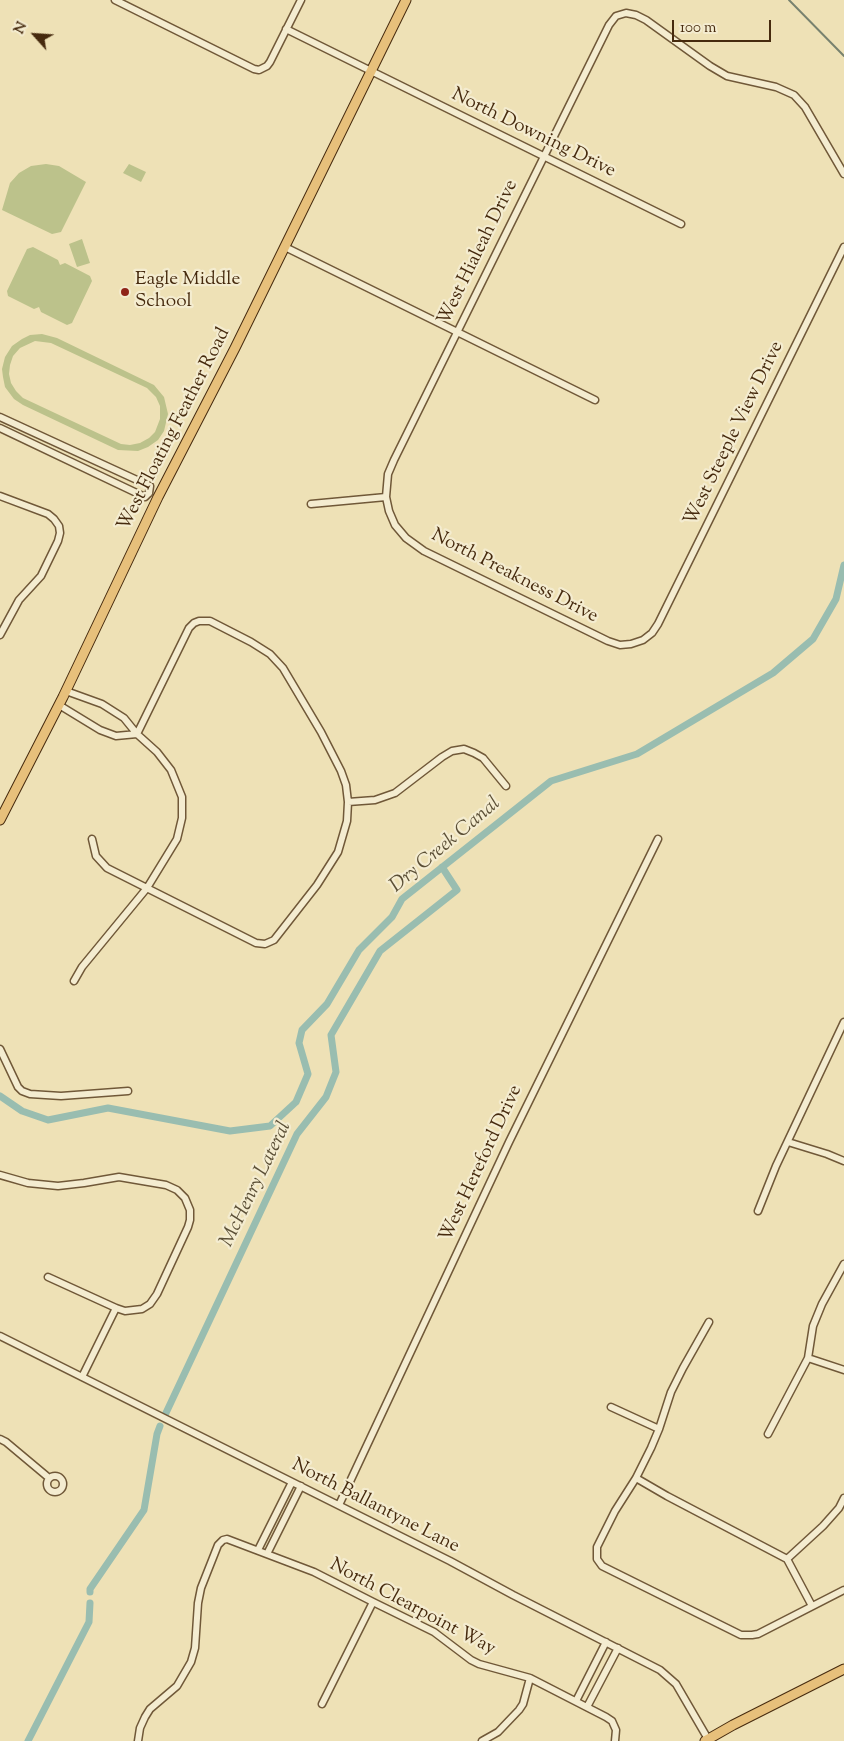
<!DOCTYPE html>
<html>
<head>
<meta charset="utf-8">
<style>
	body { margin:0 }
	#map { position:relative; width:844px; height:1741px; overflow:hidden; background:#eee1b6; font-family:"Sorts Mill Goudy",serif }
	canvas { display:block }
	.north { position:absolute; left:10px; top:10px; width:50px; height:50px; -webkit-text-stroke:4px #f4ecd0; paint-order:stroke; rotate:296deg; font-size:14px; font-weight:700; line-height:20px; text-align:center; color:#462a0e }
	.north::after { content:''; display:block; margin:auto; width:18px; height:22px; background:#462a0e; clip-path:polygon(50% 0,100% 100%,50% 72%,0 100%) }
	.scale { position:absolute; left:672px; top:20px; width:99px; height:22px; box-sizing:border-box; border:2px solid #462a0e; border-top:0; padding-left:6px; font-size:15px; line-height:18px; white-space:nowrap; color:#462a0e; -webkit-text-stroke:4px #f4ecd0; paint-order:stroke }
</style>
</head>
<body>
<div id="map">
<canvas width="844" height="1741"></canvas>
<div class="north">N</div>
<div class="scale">100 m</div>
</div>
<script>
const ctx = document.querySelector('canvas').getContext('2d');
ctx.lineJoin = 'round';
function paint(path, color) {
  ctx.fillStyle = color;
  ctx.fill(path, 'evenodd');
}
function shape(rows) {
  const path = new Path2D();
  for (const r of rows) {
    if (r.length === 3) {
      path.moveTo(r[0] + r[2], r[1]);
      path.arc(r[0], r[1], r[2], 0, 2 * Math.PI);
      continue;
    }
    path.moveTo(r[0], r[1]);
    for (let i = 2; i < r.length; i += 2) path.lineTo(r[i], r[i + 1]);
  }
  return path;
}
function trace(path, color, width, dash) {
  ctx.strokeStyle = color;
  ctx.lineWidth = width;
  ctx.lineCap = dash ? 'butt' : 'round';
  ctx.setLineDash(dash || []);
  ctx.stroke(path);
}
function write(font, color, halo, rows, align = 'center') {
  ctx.font = font + ' "Sorts Mill Goudy",serif';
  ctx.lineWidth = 4.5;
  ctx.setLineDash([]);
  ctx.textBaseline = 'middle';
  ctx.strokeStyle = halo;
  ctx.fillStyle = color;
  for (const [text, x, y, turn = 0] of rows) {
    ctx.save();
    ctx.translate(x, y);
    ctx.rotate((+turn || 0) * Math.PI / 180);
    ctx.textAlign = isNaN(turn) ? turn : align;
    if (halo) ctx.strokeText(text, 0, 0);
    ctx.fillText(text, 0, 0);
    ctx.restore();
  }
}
const green = shape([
	[46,164,59,166,86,182,61,232,52,234,2,210,10,183,19,173,31,166],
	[129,164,146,172,141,182,123,173],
	[82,239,90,263,77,267,69,244],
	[33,247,58,260,60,265,65,263,90,276,92,281,72,323,67,325,41,312,39,307,34,309,8,296,7,291,27,249],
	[42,334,57,338,154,385,164,397,168,414,164,431,158,440,148,447,138,451,118,450,23,405,14,399,5,387,3,377,2,369,5,357,12,346,22,339,30,335],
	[35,341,51,343,147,388,156,397,160,406,160,419,155,432,149,438,140,443,130,445,121,444,23,398,16,391,11,383,9,374,10,365,13,356,20,348]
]);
const stream = shape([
	[789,0,844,56]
]);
const canal = shape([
	[0,1096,22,1111,48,1120,108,1108,230,1131,270,1126,296,1102,308,1074,299,1043,302,1030,327,1004,359,950,392,917,402,899,551,781,637,754,773,673,813,639,836,599,844,565],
	[165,1415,297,1134,326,1097,336,1072,331,1035,380,951,457,890,442,867],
	[90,1592,90,1589,144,1510,157,1434,160,1426],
	[28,1741,89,1622,90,1603]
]);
const minor = shape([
	[115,0,254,69,259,70,267,66,270,62,301,0],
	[286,29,681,224],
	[844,174,805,107,794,95,776,87,727,76,710,66,646,20,636,15,626,13,616,16,609,25,394,460,388,474,386,497,389,511,395,525,406,538,424,551,608,641,620,645,631,644,643,640,652,633,658,624,844,247],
	[285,247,595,400],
	[0,417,150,486,149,493],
	[0,428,145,497,149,493],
	[0,496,48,514,54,519,59,526,60,533,58,541,41,576,19,600,0,635],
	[311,504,386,497],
	[66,691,102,704,124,718,137,734,157,752,171,770,182,797,182,818,177,839,166,857,147,888,82,967,74,981],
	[59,705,100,730,116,736,137,734],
	[137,734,189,628,194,623,199,621,210,621,251,642,270,654,283,668,321,732,341,771,346,785,348,802],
	[92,839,96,856,107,868,256,943,265,944,274,940,317,885,338,852,347,821,348,802,375,800,395,793,442,757,452,751,464,749,474,753,483,758,506,786],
	[0,1049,18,1087,22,1091,30,1094,61,1096,128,1091],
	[788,1142,827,1154,844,1161],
	[0,1175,28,1183,58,1186,84,1183,119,1177,166,1185,177,1190,185,1198,190,1210,190,1220,188,1227,157,1294,150,1304,142,1309,125,1311,116,1308,48,1277],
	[758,1211,776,1166,844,1022],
	[709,1322,683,1368,671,1392,659,1429,651,1448,636,1478,615,1511,597,1547,597,1559,602,1566,741,1635,752,1635,758,1634,844,1590],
	[0,1336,450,1561,513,1595,660,1670,676,1684,708,1739],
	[808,1358,844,1370],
	[82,1377,116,1308],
	[611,1407,659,1429],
	[768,1434,808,1358,813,1326,822,1304,844,1264],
	[0,1439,6,1442,49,1478],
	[55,1484,8],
	[636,1478,667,1496,787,1559,812,1606],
	[339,1505,509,1142,658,839],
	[258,1550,292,1482],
	[267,1554,301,1486],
	[787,1559,823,1526,839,1508,844,1498],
	[576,1701,606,1642],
	[322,1704,373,1602],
	[587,1707,618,1648],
	[138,1741,140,1728,145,1717,150,1709,177,1686,191,1662,195,1648,198,1603,201,1588,218,1545,223,1540,227,1539,314,1572,373,1602,434,1632,471,1660,479,1664,530,1678,606,1717,612,1721,616,1730,615,1741],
	[482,1741,498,1732,519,1710,523,1704,530,1678]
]);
const major = shape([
	[0,820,63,697,158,497,235,348,406,0],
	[705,1741,733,1725,844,1669]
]);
const markers = [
	[125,292,5,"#8f2418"]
];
const streetNames = [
	["North Downing Drive",533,134,26],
	["West Hialeah Drive",479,253,-64],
	["West Floating Feather Road",175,430,-63],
	["West Steeple View Drive",735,434,-64],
	["North Preakness Drive",514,577,27],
	["West Hereford Drive",482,1164,-65],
	["North Ballantyne Lane",375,1507,27],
	["North Clearpoint Way",412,1608,28]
];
const poiNames = [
	["Eagle Middle",135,281],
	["School",135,303]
];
const waterNames = [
	["Dry Creek Canal",446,846,-40],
	["McHenry Lateral",257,1185,-64]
];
paint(green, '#bcc28b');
trace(stream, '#78826f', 2);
trace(canal, '#99bdb0', 7);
trace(minor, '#705838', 9);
trace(major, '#462a0e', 11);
trace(minor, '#f4ecd0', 6);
trace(major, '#e7c07b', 9);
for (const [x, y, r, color] of markers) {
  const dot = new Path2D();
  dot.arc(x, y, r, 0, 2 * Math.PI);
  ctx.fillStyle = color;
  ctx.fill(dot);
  trace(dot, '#f4ecd0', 2);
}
write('19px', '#462a0e', '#f4ecd0', streetNames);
write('19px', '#462a0e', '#f4ecd0', poiNames, 'left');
write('italic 20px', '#5b4f36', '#f4ecd0', waterNames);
</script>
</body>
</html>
